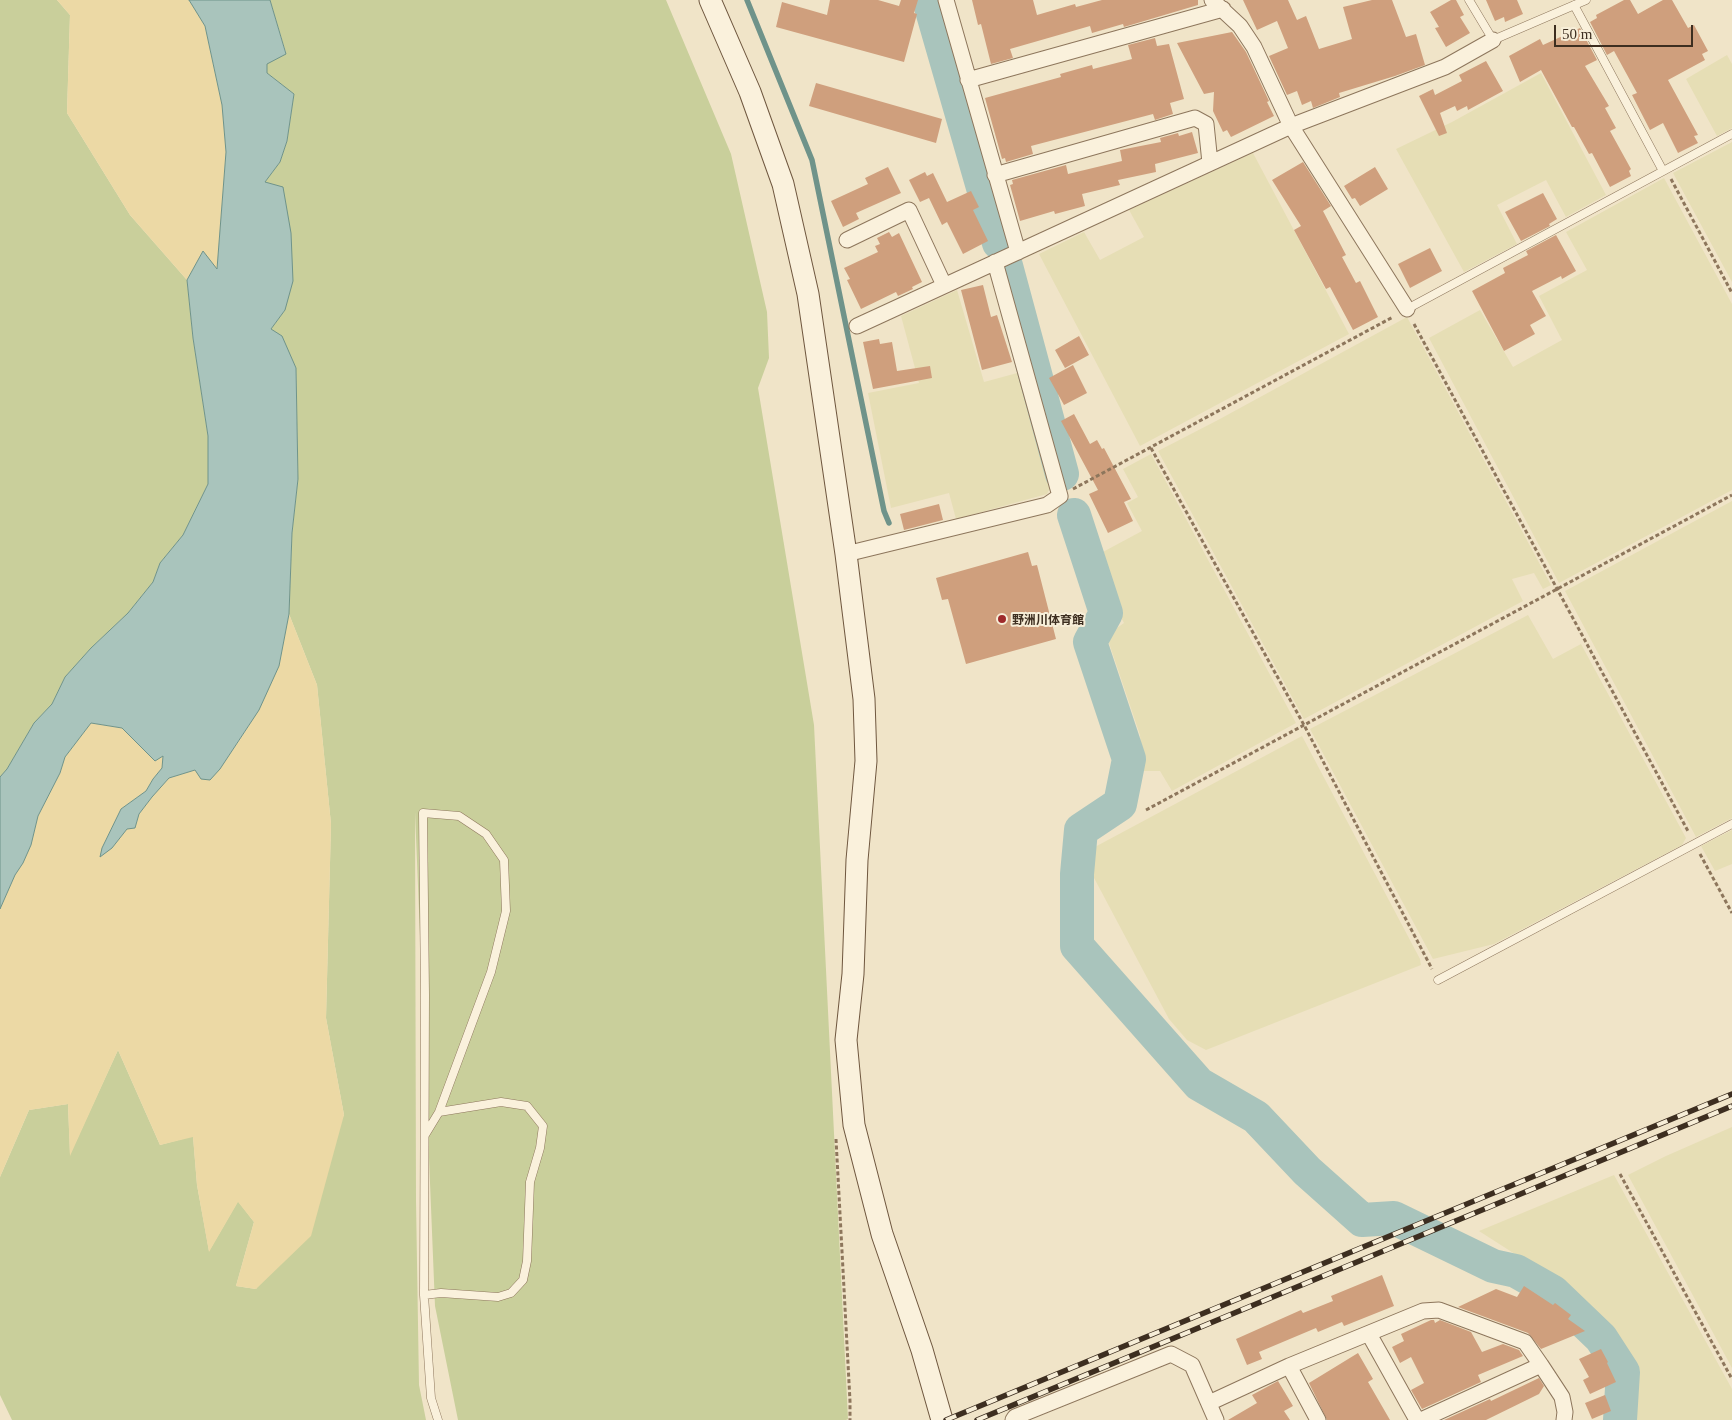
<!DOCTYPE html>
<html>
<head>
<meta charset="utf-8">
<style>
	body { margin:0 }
	#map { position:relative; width:1732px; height:1420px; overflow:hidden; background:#f0e4c8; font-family:Georgia,serif }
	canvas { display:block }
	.scale { position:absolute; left:1554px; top:25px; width:139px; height:22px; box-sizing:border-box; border:2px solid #3d2e20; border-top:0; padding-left:6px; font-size:15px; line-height:18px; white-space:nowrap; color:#3d2e20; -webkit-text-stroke:4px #f7eed8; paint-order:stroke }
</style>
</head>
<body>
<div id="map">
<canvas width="1732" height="1420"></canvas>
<div class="scale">50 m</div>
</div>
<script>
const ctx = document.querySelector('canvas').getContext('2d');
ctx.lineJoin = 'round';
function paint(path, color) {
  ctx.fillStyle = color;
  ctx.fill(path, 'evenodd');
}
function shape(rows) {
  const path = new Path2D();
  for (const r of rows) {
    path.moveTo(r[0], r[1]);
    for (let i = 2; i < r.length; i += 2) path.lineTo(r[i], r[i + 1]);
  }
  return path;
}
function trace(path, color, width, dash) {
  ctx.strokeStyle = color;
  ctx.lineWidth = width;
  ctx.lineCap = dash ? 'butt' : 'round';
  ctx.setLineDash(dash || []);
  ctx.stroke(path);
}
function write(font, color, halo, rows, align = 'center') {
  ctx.font = font + ' Georgia,"Noto Sans JP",serif';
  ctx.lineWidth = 4;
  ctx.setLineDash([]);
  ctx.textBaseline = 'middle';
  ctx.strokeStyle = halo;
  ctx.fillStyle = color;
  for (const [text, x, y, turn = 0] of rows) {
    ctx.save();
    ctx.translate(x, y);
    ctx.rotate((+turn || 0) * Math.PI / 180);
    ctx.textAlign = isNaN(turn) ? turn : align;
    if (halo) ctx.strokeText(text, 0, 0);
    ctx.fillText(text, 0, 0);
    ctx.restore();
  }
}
const farmland = shape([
	[1727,55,1732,64,1732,128,1717,136,1686,79],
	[1541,73,1606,195,1566,217,1546,180,1497,205,1517,244,1464,272,1396,149,1452,122],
	[1732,142,1732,282,1673,173],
	[1253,153,1349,334,1140,446,1039,254,1084,232,1100,260,1144,237,1129,210],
	[1664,178,1732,304,1732,490,1559,583,1429,338,1480,310,1513,367,1562,340,1539,296,1587,270,1566,232],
	[957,290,984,382,1021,372,1052,484,1047,494,956,519,949,493,891,508,868,393,919,383,901,316],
	[1407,317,1551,585,1543,589,1534,573,1512,579,1523,601,1304,719,1158,451,1218,420],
	[1151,454,1296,723,1172,791,1160,771,1142,771,1143,766,1140,735,1109,643,1114,630,1124,623,1113,603,1101,553,1142,531,1127,503,1138,497,1123,469],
	[1732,501,1732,818,1696,837,1565,591],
	[1528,615,1553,659,1581,644,1686,838,1682,845,1494,944,1433,959,1310,729],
	[1302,736,1420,959,1421,965,1206,1050,1187,1040,1169,1019,1093,876,1093,848],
	[1732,830,1732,864,1715,871,1701,846],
	[1732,1127,1732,1368,1628,1175,1666,1156],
	[1614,1175,1732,1389,1732,1420,1630,1420,1631,1380,1628,1362,1618,1344,1570,1297,1539,1275,1543,1272,1479,1231]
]);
const green = shape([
	[0,0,57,0,70,15,67,113,130,215,187,280,193,338,208,436,208,484,183,535,160,563,153,582,128,613,91,648,65,677,52,704,34,723,7,769,0,777],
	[270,0,666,0,731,154,767,312,769,358,758,388,814,725,848,1419,846,1420,458,1420,435,1306,415,812,416,1201,419,1385,426,1420,12,1420,0,1395,0,1177,29,1110,68,1104,70,1154,118,1050,160,1145,193,1136,197,1185,209,1251,238,1201,254,1222,236,1286,256,1289,344,1115,326,1018,331,824,317,685,289,614,292,533,298,479,296,368,271,329,285,310,264,183,280,162,287,141,294,94,267,73,266,64,286,53]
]);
const sand = shape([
	[57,0,189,0,205,26,222,105,226,152,217,270,203,252,187,280,130,215,67,113,70,15],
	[289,614,317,685,331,824,326,1018,344,1115,311,1236,256,1289,236,1286,254,1222,238,1202,209,1252,197,1185,193,1137,160,1145,118,1050,70,1156,68,1104,29,1110,0,1177,0,909,15,875,23,863,31,845,38,816,60,773,65,757,91,723,122,728,155,760,163,756,162,768,153,779,146,791,121,809,102,848,112,848,127,829,135,828,139,814,152,797,169,778,195,770,220,769,249,726,279,666]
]);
const water = shape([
	[189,0,270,0,286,54,267,64,267,73,294,94,287,141,280,162,265,182,283,187,291,233,293,281,285,310,271,329,282,336,296,368,298,479,292,533,289,614,279,666,259,710,220,769,210,780,201,779,195,770,169,778,152,797,139,814,135,828,127,829,112,848,100,857,102,848,121,809,146,791,153,779,162,768,163,756,155,761,122,728,91,723,65,757,60,773,38,816,31,845,23,863,15,875,0,909,0,777,7,769,34,723,52,704,65,677,91,648,128,613,153,582,160,563,183,535,208,484,208,436,193,338,187,280,203,251,217,269,226,152,222,105,205,26,189,0]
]);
const stream = shape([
	[747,0,812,160,884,511,889,523]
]);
const river = shape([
	[929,0,999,243],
	[1006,266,1062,474],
	[1074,515,1106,613,1090,642,1129,759,1120,804,1081,830,1077,874,1077,946,1199,1084,1256,1117,1307,1171,1362,1220,1394,1218,1493,1266,1516,1271,1553,1292,1601,1338,1623,1372,1620,1420]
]);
const building = shape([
	[830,0,878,0,899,6,901,0,918,0,914,13,917,14,904,62,776,27,782,2,827,15],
	[972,0,1033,0,1037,15,1075,4,1076,7,1102,0,1198,0,1198,5,1124,27,1123,24,1092,33,1090,26,1010,49,1013,58,991,64,981,24,978,25],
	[1243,0,1288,0,1297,20,1306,16,1319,49,1352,39,1343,7,1372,0,1392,0,1406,37,1416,34,1425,65,1395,76,1339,93,1340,97,1313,108,1311,101,1302,105,1297,91,1287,95,1269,56,1288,48,1277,21,1257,30],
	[1451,0,1456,0,1464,15,1460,17,1470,33,1446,47,1435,28,1439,27,1430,12],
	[1486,0,1517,0,1523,14,1505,22,1504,17,1495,21],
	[1624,0,1630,0,1638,14,1663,0,1672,0,1688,28,1694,25,1708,51,1702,54,1705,60,1668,80,1698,135,1694,136,1698,143,1678,153,1663,123,1650,130,1632,95,1637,93,1614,51,1607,55,1590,22,1597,18,1596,15],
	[1580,28,1597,60,1585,66,1609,106,1605,108,1616,128,1610,131,1631,169,1629,171,1631,176,1610,187,1592,153,1589,154,1574,127,1572,127,1541,70,1520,82,1509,56,1540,39,1543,45],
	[1232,32,1246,52,1269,101,1267,102,1274,116,1231,137,1227,130,1223,132,1213,111,1214,92,1204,94,1177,43],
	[1155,38,1157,46,1169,44,1184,99,1170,103,1173,114,1155,120,1153,114,1031,146,1033,154,1006,162,1005,158,1002,159,985,98,1061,77,1060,74,1092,65,1093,69,1132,59,1128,45],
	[1486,61,1503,91,1468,110,1467,106,1457,111,1455,106,1440,113,1447,133,1439,136,1419,96,1433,89,1435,95,1462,81,1459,75],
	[816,83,942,119,936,143,809,106],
	[1192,132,1198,153,1155,164,1156,172,1118,180,1120,185,1082,194,1085,206,1055,214,1054,211,1020,221,1010,185,1013,184,1012,180,1066,165,1068,174,1122,161,1120,150,1161,142,1160,138,1178,133,1179,136],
	[1303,162,1331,206,1323,211,1346,255,1342,257,1356,283,1360,281,1378,317,1353,330,1330,287,1326,289,1294,230,1301,226,1272,180],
	[888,167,901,193,856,213,859,219,843,227,831,201,868,184,865,178],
	[1375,167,1388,189,1360,206,1355,198,1352,199,1344,186],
	[925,172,927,176,933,173,947,202,971,191,979,207,973,210,988,241,963,254,947,222,942,225,929,198,920,202,909,180],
	[1543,193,1557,219,1549,224,1550,226,1521,241,1505,212],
	[889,232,892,237,899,233,922,282,912,287,913,289,898,296,896,292,861,309,847,280,850,279,844,268,878,252,875,246,880,244,877,238],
	[1556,235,1576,271,1562,279,1561,276,1532,291,1546,316,1530,325,1535,334,1504,351,1472,291,1505,273,1503,268,1528,255,1526,251],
	[1430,248,1442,271,1410,288,1398,264],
	[983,285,991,317,997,315,1012,362,982,370,961,290],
	[1079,336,1089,355,1065,368,1055,350],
	[879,339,880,344,892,342,897,371,930,366,932,378,873,389,863,342],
	[1073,365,1087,393,1064,405,1049,378],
	[1074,414,1090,444,1097,440,1102,449,1104,448,1131,499,1124,502,1133,521,1108,533,1089,494,1098,490,1061,421],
	[939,504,943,520,904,530,900,514],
	[1028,552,1032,566,1037,565,1056,639,966,664,948,599,942,600,936,578],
	[1382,1275,1394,1306,1344,1326,1342,1322,1318,1332,1316,1328,1259,1352,1262,1359,1247,1365,1236,1339,1301,1310,1303,1313,1333,1301,1331,1296],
	[1524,1286,1553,1305,1555,1303,1571,1315,1568,1319,1585,1331,1541,1349,1528,1333,1458,1307,1496,1289,1517,1297],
	[1431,1320,1434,1320,1435,1323,1440,1320,1471,1332,1482,1352,1503,1344,1519,1350,1523,1356,1478,1375,1481,1382,1422,1409,1411,1390,1424,1383,1411,1357,1400,1363,1392,1347,1404,1341,1401,1334],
	[1601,1349,1608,1362,1607,1363,1616,1382,1590,1394,1583,1380,1589,1377,1579,1359],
	[1358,1353,1373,1379,1368,1382,1390,1420,1327,1420,1309,1383],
	[1539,1378,1544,1386,1539,1394,1486,1420,1444,1420,1490,1399,1491,1401],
	[1278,1381,1293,1406,1284,1411,1290,1420,1228,1420,1257,1403,1252,1395],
	[1605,1395,1611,1411,1592,1419,1585,1403]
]);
const path = shape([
	[1671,179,1732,293],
	[1414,324,1689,833],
	[1151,448,1304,725,1432,969],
	[1073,489,1393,317],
	[1146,810,1732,495],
	[1700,854,1732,913],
	[836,1139,850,1401,850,1420],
	[1620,1174,1732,1379]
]);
const lane = shape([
	[1469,0,1493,40,1586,0],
	[1574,5,1663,171],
	[1407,309,1732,134],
	[1438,980,1732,824],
	[424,1295,441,1293,498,1297,511,1293,523,1280,527,1261,530,1182,540,1148,543,1126,527,1106,501,1102,439,1112,425,1135],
	[438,1420,431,1398,424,1295,425,995,423,813,459,816,486,834,504,860,506,911,491,972,439,1112]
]);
const street = shape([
	[946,0,1018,252],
	[1212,0,1240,26,1254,47,1291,126,1407,309],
	[968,80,1223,9],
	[995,175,1195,118,1206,124,1210,163],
	[847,240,909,210,944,285],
	[857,326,1291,126,1445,67,1493,40],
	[846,554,1047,505,1060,496,995,262],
	[1369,1334,1417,1420],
	[1541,1365,1562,1397,1565,1412,1564,1420],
	[1289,1366,1318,1420],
	[1209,1403,1289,1366,1423,1311,1439,1310,1525,1342,1541,1365,1421,1420],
	[1013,1420,1015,1417,1171,1354,1192,1365,1216,1420]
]);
const secondary = shape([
	[710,0,750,92,783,184,808,294,846,554,864,699,866,761,857,860,853,974,846,1040,854,1125,882,1234,922,1350,942,1420]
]);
const rail = shape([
	[946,1420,1732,1094],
	[977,1420,1732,1106]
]);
const markers = [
	[1002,619,5,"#9e2a2b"]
];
const poiNames = [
	["野洲川体育館",1012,619]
];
paint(farmland, '#e6deb5');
paint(green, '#c9cf9b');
paint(sand, '#ecd9a5');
paint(water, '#a9c4bc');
trace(water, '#6f938a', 1);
trace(stream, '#6f938a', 5.5);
trace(river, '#a9c4bc', 34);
paint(building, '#cf9f7d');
trace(lane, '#8d765c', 9);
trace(street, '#8d765c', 17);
trace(secondary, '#6f573f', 23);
trace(path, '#8d765c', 3, [4, 2.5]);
trace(lane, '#faf1dc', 8);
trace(street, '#faf1dc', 15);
trace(secondary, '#faf1dc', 21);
trace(rail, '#3d2e20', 5.5);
trace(rail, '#f7eed8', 4, [11]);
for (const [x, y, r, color] of markers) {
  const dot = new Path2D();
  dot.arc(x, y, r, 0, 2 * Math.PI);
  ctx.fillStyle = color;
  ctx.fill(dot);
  trace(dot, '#f7eed8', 2);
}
write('bold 12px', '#3d2e20', '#f7eed8', poiNames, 'left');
</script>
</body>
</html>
